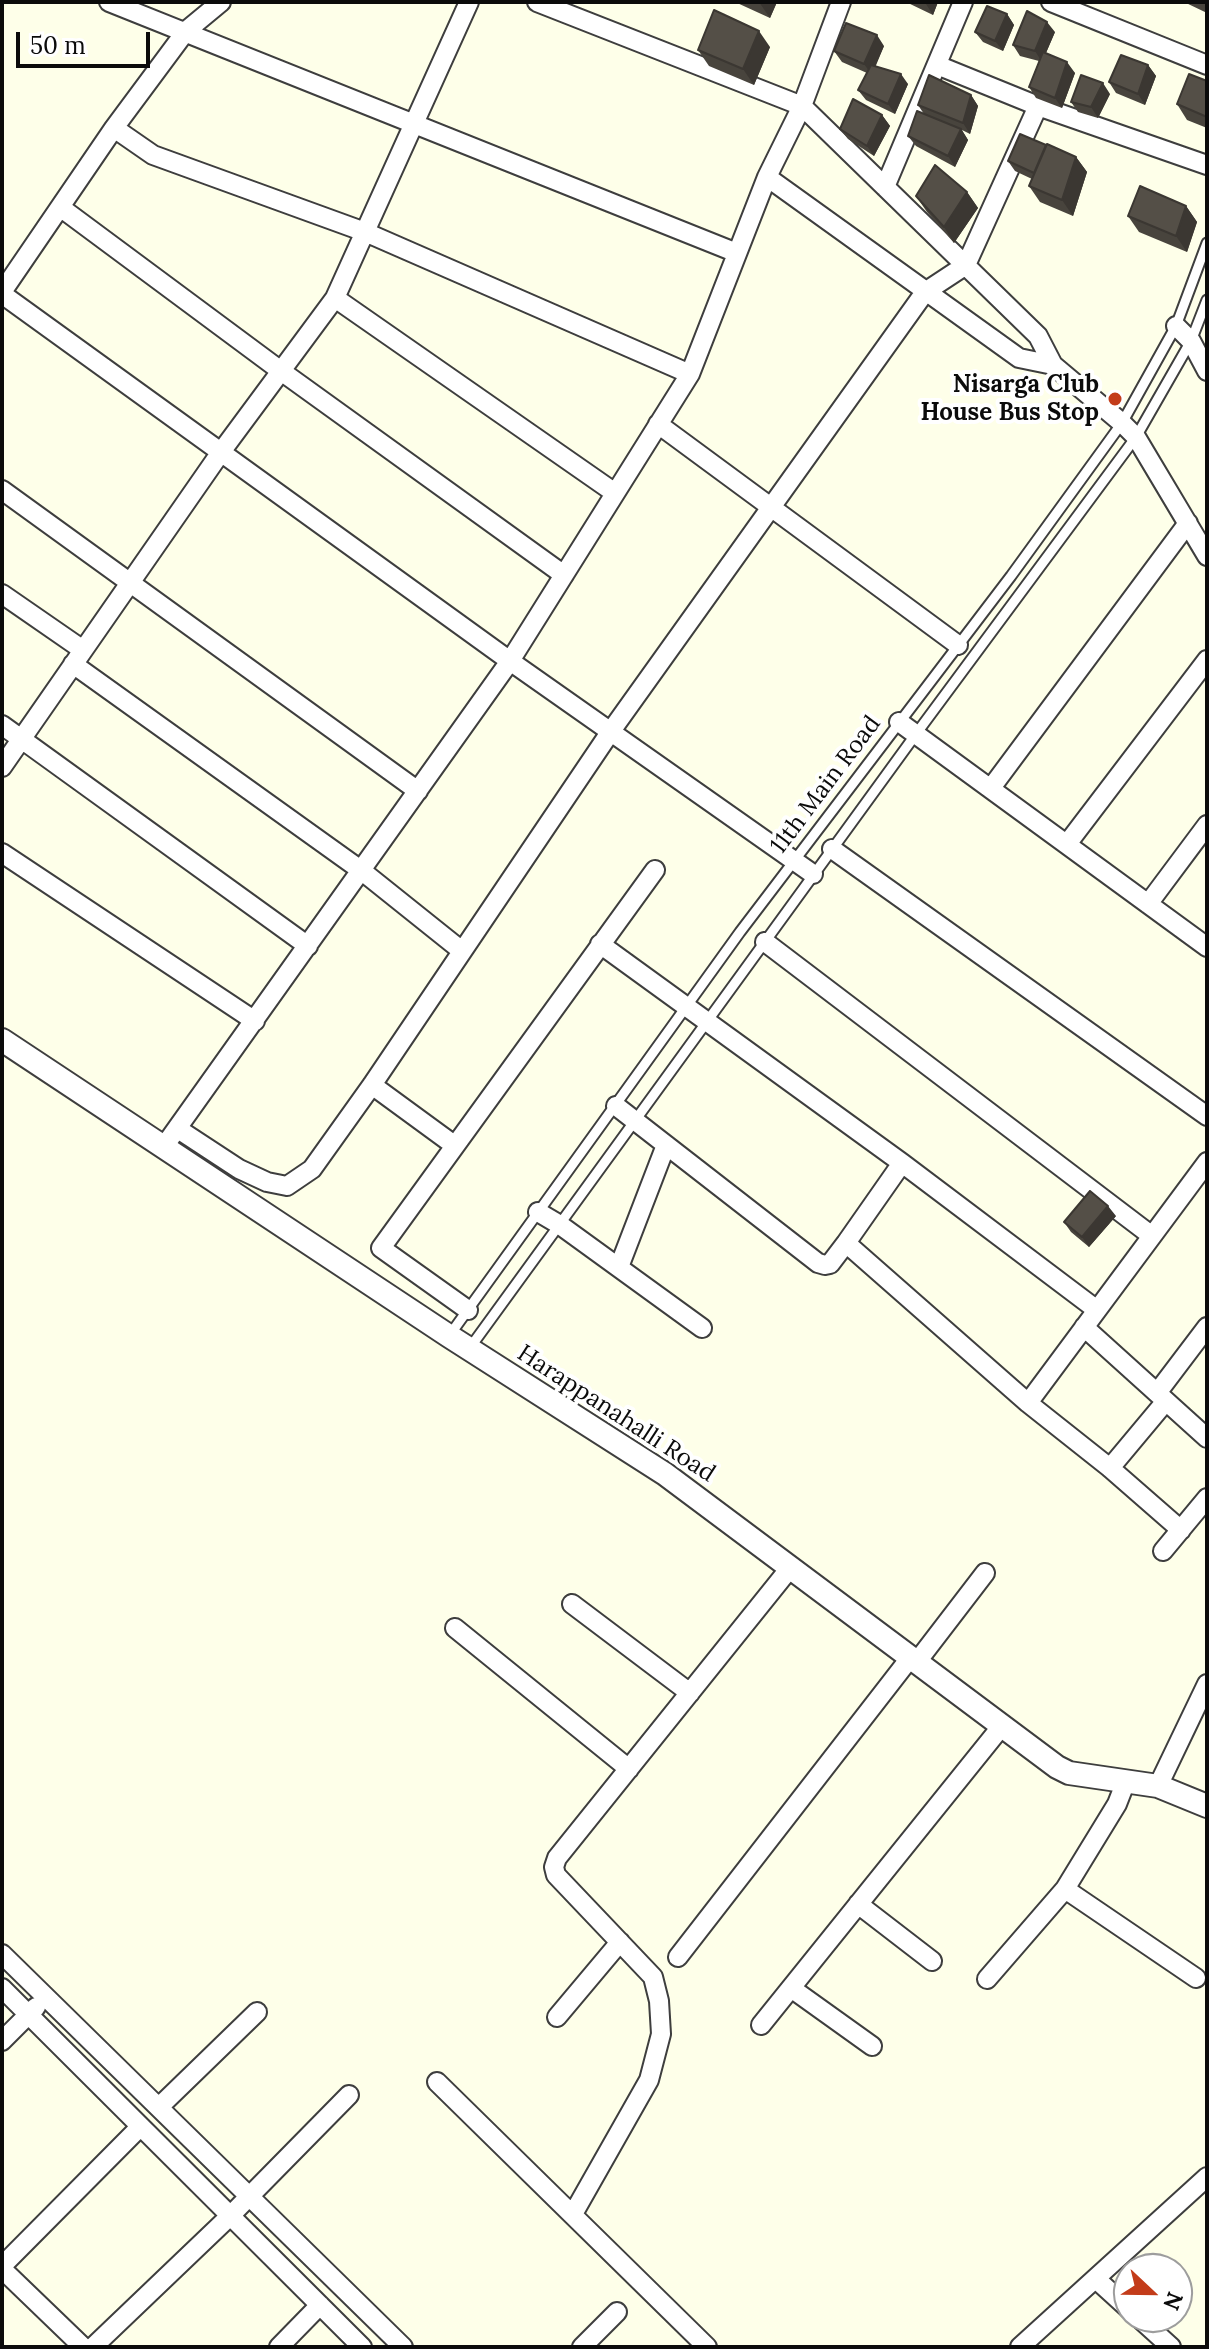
<!DOCTYPE html>
<html>
<head>
<meta charset="utf-8">
<style>
	body { margin:0 }
	#map { position:relative; width:1209px; height:2349px; overflow:hidden; background:#feffe9; font-family:Lora,serif }
	canvas { display:block }
	.frame { position:absolute; inset:0; border:4px solid #0b0b0b; pointer-events:none }
	.north { position:absolute; left:1113px; top:2253px; width:80px; height:80px; box-sizing:border-box; background:#fff; border:2px solid #9d9d9d; border-radius:50%; rotate:112deg; font-size:22px; font-weight:700; line-height:32px; text-align:center; color:#0b0b0b }
	.north::after { content:''; display:block; margin:auto; width:28px; height:36px; background:#c33c1a; clip-path:polygon(50% 0,100% 100%,50% 72%,0 100%) }
	.scale { position:absolute; left:16px; top:32px; width:134px; height:36px; box-sizing:border-box; border:4px solid #0b0b0b; border-top:0; padding-left:10px; font-size:24px; line-height:28px; white-space:nowrap; color:#0b0b0b; -webkit-text-stroke:6px #fff; paint-order:stroke }
</style>
</head>
<body>
<div id="map">
<canvas width="1209" height="2349"></canvas>
<div class="frame"></div>
<div class="north">N</div>
<div class="scale">50 m</div>
</div>
<script>
const ctx = document.querySelector('canvas').getContext('2d');
ctx.lineJoin = 'round';
function shape(rows) {
  const path = new Path2D();
  for (const r of rows) {
    path.moveTo(r[0], r[1]);
    for (let i = 2; i < r.length; i += 2) path.lineTo(r[i], r[i + 1]);
  }
  return path;
}
function trace(path, color, width, dash) {
  ctx.strokeStyle = color;
  ctx.lineWidth = width;
  ctx.lineCap = dash ? 'butt' : 'round';
  ctx.setLineDash(dash || []);
  ctx.stroke(path);
}
function paint(path, color) {
  ctx.fillStyle = color;
  ctx.fill(path, 'evenodd');
}
function write(font, color, halo, rows, align = 'center') {
  ctx.font = font + ' Lora,serif';
  ctx.lineWidth = 8;
  ctx.setLineDash([]);
  ctx.textBaseline = 'middle';
  ctx.strokeStyle = halo;
  ctx.fillStyle = color;
  for (const [text, x, y, turn = 0] of rows) {
    ctx.save();
    ctx.translate(x, y);
    ctx.rotate((+turn || 0) * Math.PI / 180);
    ctx.textAlign = isNaN(turn) ? turn : align;
    if (halo) ctx.strokeText(text, 0, 0);
    ctx.fillText(text, 0, 0);
    ctx.restore();
  }
}
const service = shape([
	[449,1336,740,932,1011,576,1122,423,1176,326,1207,243],
	[469,1349,916,734,1136,437,1191,341,1207,300]
]);
const minor = shape([
	[109,2,737,253],
	[841,2,802,106,1038,336,1053,365],
	[1051,2,1207,65],
	[937,65,1038,106,1207,165],
	[114,128,153,155,365,232,690,374],
	[767,177,1019,358,1053,365,1122,423,1136,437,1207,556],
	[885,187,963,2],
	[60,207,281,371,564,575],
	[2,292,114,128,186,31,221,2],
	[2,294,510,661,813,874],
	[335,298,615,493],
	[1176,326,1191,341,1207,371],
	[658,424,958,645],
	[2,490,418,791],
	[2,594,83,650],
	[73,664,362,871,462,951],
	[899,722,1207,947],
	[2,725,308,946],
	[2,767,221,452,335,298,469,2],
	[991,788,1188,523],
	[1067,844,1207,660],
	[832,849,1207,1116],
	[2,853,255,1021],
	[1148,904,1207,825],
	[765,942,1152,1236],
	[600,944,902,1163,1097,1310],
	[372,1085,454,1145],
	[616,1106,818,1263,825,1265,830,1264,846,1243,902,1163],
	[178,1129,239,1169,267,1182,287,1186,312,1169,372,1085,611,731,925,292,966,265,1038,106],
	[163,1148,510,661,690,374,767,177,802,106,537,2],
	[538,1212,560,1225,702,1328],
	[846,1243,1028,1403,1110,1468,1181,1530],
	[619,1267,666,1145],
	[468,1310,381,1248,655,870],
	[1084,1327,1207,1438],
	[1157,1393,1207,1327],
	[1028,1403,1207,1162],
	[1110,1468,1166,1401],
	[1163,1551,1207,1498],
	[572,1604,690,1693],
	[455,1628,629,1769],
	[916,1663,985,1573],
	[1158,1786,1207,1684],
	[1065,1889,1196,1978],
	[858,1904,932,1961],
	[2,1954,403,2347],
	[678,1957,910,1658],
	[987,1979,1065,1889,1117,1804,1126,1781],
	[2,1988,362,2347],
	[791,1988,872,2046],
	[557,2017,620,1942],
	[761,2025,1001,1727],
	[2,2041,36,2007],
	[437,2082,707,2347],
	[159,2107,257,2012],
	[573,2214,649,2080,661,2034,659,2001,653,1977,556,1875,554,1867,557,1858,790,1568],
	[2,2266,140,2127],
	[2,2269,83,2347],
	[1096,2279,1129,2309],
	[1138,2317,1171,2347],
	[93,2347,230,2216,349,2095],
	[279,2347,320,2305],
	[582,2347,617,2312],
	[1020,2347,1207,2177]
]);
const tertiary = shape([
	[2,1040,449,1336,665,1474,1057,1767,1069,1773,1158,1786,1207,1806]
]);
const wall = shape([
	[735,2,777,2,770,18],
	[906,2,938,2,933,15],
	[1184,2,1207,2,1207,13],
	[1007,14,1014,25,1003,51,983,42,975,32],
	[1055,32,1046,53,1075,73,1062,108,1036,98,1029,87,1039,61,1020,56,1013,45],
	[884,46,875,66,908,84,895,114,866,100,858,90,867,73,842,62,834,51],
	[770,47,754,85,709,66,698,50],
	[1148,65,1156,76,1145,105,1116,93,1109,82],
	[1207,81,1207,128,1187,120,1177,104],
	[1110,94,1098,118,1078,112,1071,102],
	[971,95,978,106,970,134,962,130,968,140,955,167,916,146,908,136,924,114,918,105],
	[882,115,890,126,874,156,848,139,840,129],
	[1046,145,1076,157,1087,172,1073,216,1040,202,1029,186,1032,179,1015,171,1008,161],
	[967,192,978,208,954,243,927,212,916,196],
	[1186,206,1197,222,1187,252,1139,232,1128,216],
	[1116,1216,1089,1247,1071,1232,1064,1222]
]);
const shadedWall = shape([
	[759,2,777,2,770,18],
	[927,2,938,2,933,15,926,4],
	[1007,14,1014,25,1003,51,995,41],
	[1047,22,1055,32,1042,62,1035,51],
	[759,31,770,47,754,85,743,69],
	[877,35,884,46,872,75,864,64],
	[1067,62,1075,73,1062,108,1055,98],
	[1148,65,1156,76,1145,105,1138,94],
	[901,74,908,84,895,114,888,104],
	[1103,83,1110,94,1098,118,1091,107],
	[971,95,978,106,970,134,963,123],
	[882,115,890,126,874,156,867,146],
	[961,129,968,140,955,167,948,156],
	[1076,157,1087,172,1073,216,1062,200],
	[967,192,978,208,954,243,944,227],
	[1186,206,1197,222,1187,252,1176,236],
	[1108,1206,1116,1216,1089,1247,1082,1237]
]);
const building = shape([
	[987,6,1007,14,995,41,975,32,987,6],
	[714,10,759,31,743,69,698,50,714,10],
	[1027,11,1047,22,1035,51,1013,45,1027,11],
	[846,23,877,35,864,64,834,51,846,23],
	[1043,52,1067,62,1055,98,1029,87,1043,52],
	[1121,55,1148,65,1138,94,1109,82,1121,55],
	[871,65,901,74,888,104,858,90,871,65],
	[1189,74,1207,81,1207,117,1177,104,1189,74],
	[929,75,971,95,963,123,918,105,929,75],
	[1081,75,1103,83,1091,107,1071,102,1081,75],
	[853,99,882,115,867,146,840,129,853,99],
	[917,111,961,129,948,156,908,136,917,111],
	[1020,134,1046,145,1034,173,1008,161,1020,134],
	[1047,144,1076,157,1062,200,1029,186,1047,144],
	[935,165,967,192,944,227,916,196,935,165],
	[1140,186,1186,206,1176,236,1128,216,1140,186],
	[1090,1191,1108,1206,1082,1237,1064,1222,1090,1191]
]);
const markers = [
	[1115,399,8,"#c33c1a"]
];
const poiNames = [
	["Nisarga Club",1099,385],
	["House Bus Stop",1099,413]
];
const streetNames = [
	["11th Main Road",826,785,-53],
	["Harappanahalli Road",616,1414,33]
];
trace(service, '#3e3e3e', 13);
trace(minor, '#3e3e3e', 22);
trace(tertiary, '#3e3e3e', 26);
trace(service, '#fff', 9);
trace(minor, '#fff', 18);
trace(tertiary, '#fff', 22);
paint(wall, '#48443d');
paint(shadedWall, '#3b3732');
paint(building, '#544f47');
trace(building, '#3b3732', 2);
for (const [x, y, r, color] of markers) {
  const dot = new Path2D();
  dot.arc(x, y, r, 0, 2 * Math.PI);
  ctx.fillStyle = color;
  ctx.fill(dot);
  trace(dot, '#fff', 3);
}
write('bold 24px', '#0b0b0b', '#fff', poiNames, 'right');
write('24px', '#0b0b0b', '#fff', streetNames);
</script>
</body>
</html>
